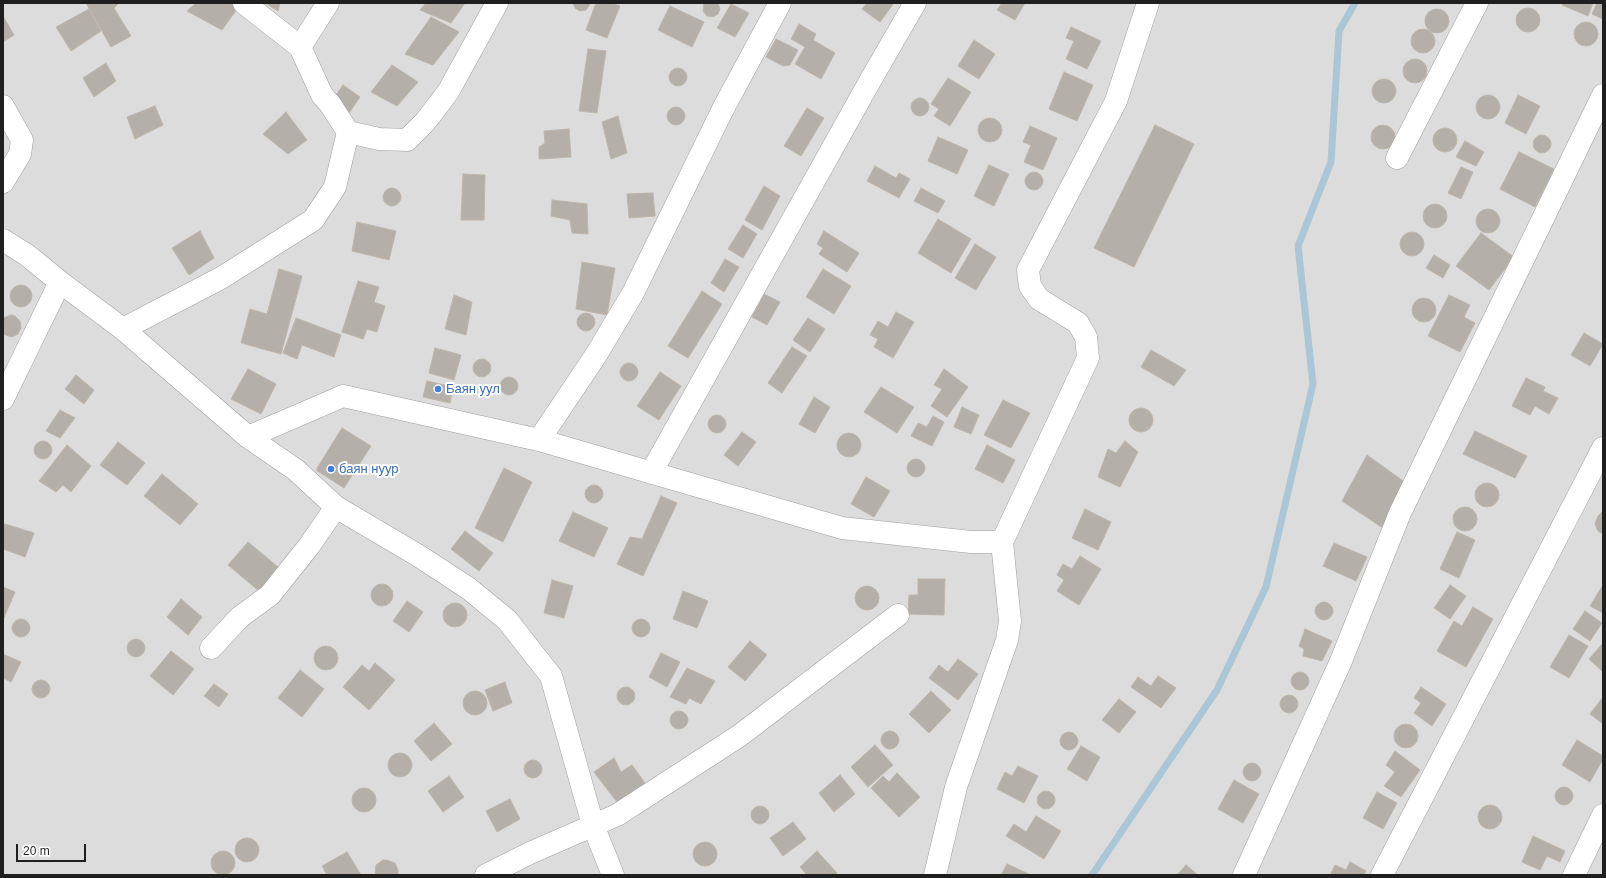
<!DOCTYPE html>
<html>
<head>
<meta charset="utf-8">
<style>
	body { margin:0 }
	#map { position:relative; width:1606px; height:878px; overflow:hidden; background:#eeede6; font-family:Helvetica,sans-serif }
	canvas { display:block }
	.frame { position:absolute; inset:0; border:4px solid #1f1f1f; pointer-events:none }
	.scale { position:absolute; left:16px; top:844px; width:70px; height:18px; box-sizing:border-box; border:2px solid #1f1f1f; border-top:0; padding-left:5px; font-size:12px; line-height:14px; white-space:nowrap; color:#1f1f1f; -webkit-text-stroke:3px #fff; paint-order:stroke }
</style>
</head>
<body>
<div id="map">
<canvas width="1606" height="878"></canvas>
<div class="frame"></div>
<div class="scale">20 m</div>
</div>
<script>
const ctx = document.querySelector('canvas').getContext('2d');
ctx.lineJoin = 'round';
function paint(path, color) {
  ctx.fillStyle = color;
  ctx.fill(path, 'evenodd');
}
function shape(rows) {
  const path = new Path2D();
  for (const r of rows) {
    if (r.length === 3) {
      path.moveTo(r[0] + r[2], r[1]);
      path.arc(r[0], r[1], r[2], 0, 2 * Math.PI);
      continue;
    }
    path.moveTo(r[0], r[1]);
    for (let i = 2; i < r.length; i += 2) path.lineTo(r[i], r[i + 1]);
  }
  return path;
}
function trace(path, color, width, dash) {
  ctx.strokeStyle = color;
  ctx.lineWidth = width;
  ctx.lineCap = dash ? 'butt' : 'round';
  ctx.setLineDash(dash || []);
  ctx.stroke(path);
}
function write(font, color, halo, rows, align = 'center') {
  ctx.font = font + ' Helvetica,sans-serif';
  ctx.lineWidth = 4;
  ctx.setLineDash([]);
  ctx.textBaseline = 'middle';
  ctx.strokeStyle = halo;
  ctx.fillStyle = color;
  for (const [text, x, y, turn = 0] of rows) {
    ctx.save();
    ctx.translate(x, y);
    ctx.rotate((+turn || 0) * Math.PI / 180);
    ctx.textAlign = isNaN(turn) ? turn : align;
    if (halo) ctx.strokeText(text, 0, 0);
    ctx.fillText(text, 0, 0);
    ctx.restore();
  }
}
const residential = shape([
	[3,3,1603,3,1603,875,3,875]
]);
const stream = shape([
	[1092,875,1217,690,1266,587,1313,384,1298,246,1331,162,1339,31,1355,3]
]);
const building = shape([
	[86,3,119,3,114,8,131,36,111,47,86,3],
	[196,3,230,3,237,9,222,30,187,11,196,3],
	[265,3,280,3,278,11,265,3],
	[426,3,465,3,451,23,420,10,426,3],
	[573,3,590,3,590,4,586,10,580,11,575,8,573,3],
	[596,3,611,3,620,6,607,38,586,30,596,3],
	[704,3,718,3,720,9,718,14,713,17,707,16,703,11,704,3],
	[867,3,894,3,880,22,862,9,867,3],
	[1002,3,1025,3,1015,20,997,10,1002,3],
	[1563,3,1593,3,1588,16,1562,5,1563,3],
	[1597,3,1603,3,1603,19,1592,14,1597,3],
	[731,4,749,13,735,37,717,28,731,4],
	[670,6,704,22,692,47,658,30,670,6],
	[1528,20,12],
	[1437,21,12],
	[89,9,101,31,71,51,56,27,89,9],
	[3,16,14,35,3,42,3,16],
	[431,17,459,32,433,65,405,54,431,17],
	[1586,34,12],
	[799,24,816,34,813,40,835,53,821,79,795,64,805,47,791,39,799,24],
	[1071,27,1101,41,1087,69,1066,59,1074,41,1066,38,1071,27],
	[1423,41,12],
	[776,39,798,50,790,65,783,66,766,57,776,39],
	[974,40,995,54,979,79,958,66,974,40],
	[588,49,606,51,597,113,579,111,588,49],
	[1415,71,12],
	[106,63,116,81,94,97,83,78,106,63],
	[392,65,418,82,397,106,371,92,392,65],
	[678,77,9],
	[1064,72,1093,85,1077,121,1049,109,1064,72],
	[948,78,971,92,950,126,934,116,939,109,931,104,948,78],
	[1384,91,12],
	[343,85,360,97,347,116,330,104,343,85],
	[1488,107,12],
	[1518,95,1540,106,1526,134,1505,123,1518,95],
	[920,107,9],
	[155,106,163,125,135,139,127,117,155,106],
	[676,116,9],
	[807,108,824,118,801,156,784,146,807,108],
	[286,112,307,140,288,154,263,134,286,112],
	[618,116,627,153,611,159,602,122,618,116],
	[990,130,12],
	[1383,137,12],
	[1155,125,1194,144,1134,267,1094,248,1155,125],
	[1030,126,1057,138,1043,170,1024,162,1031,145,1023,142,1030,126],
	[1445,140,12],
	[569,129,571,157,539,159,539,147,545,143,544,131,569,129],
	[1542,144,9],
	[938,137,968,150,957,174,928,161,938,137],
	[1465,141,1484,152,1476,166,1456,157,1465,141],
	[1519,152,1554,169,1535,207,1500,189,1519,152],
	[989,165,1009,174,994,206,974,196,989,165],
	[875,166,896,178,899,173,910,179,899,198,867,181,875,166],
	[1461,167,1473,172,1461,199,1448,193,1461,167],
	[1034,181,9],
	[463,174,485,175,484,220,461,220,463,174],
	[764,186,780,196,762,230,745,220,764,186],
	[921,188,945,201,938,213,914,201,921,188],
	[392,197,9],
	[653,193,655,216,629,218,627,194,653,193],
	[552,200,587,204,588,234,572,233,570,220,551,216,552,200],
	[1435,216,12],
	[1488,221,12],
	[938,219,971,239,951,273,918,253,938,219],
	[357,222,396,231,389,260,352,251,357,222],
	[743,225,757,234,743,258,728,249,743,225],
	[200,231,214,258,189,275,172,248,200,231],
	[824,231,859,253,847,272,819,254,823,248,817,244,824,231],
	[1412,244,12],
	[1481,233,1514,257,1489,290,1456,266,1481,233],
	[975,244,996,257,976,290,955,278,975,244],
	[1434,255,1450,265,1443,278,1426,268,1434,255],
	[725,259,739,267,724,292,711,283,725,259],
	[582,262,615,268,607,315,576,309,582,262],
	[279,269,302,276,281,354,241,343,250,309,267,314,279,269],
	[823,269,851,286,834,314,806,297,823,269],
	[358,281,379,287,374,302,385,306,377,332,367,329,363,339,342,332,358,281],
	[21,296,11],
	[702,291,722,304,688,358,668,346,702,291],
	[764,294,780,302,767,325,752,317,764,294],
	[454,295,472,302,466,335,445,329,454,295],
	[1449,295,1470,305,1464,317,1475,323,1460,352,1428,336,1449,295],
	[1424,310,12],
	[896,312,914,322,893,358,874,347,878,339,870,335,878,321,888,327,896,312],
	[586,322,9],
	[11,315,15,316,20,321,21,328,18,334,12,337,3,334,3,318,11,315],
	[296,318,341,335,334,357,302,345,297,359,283,353,296,318],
	[808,318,825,329,810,352,793,340,808,318],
	[1584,333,1603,344,1590,366,1571,355,1584,333],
	[792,347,807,356,782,393,768,383,792,347],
	[435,348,461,355,454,380,429,373,435,348],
	[1151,350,1186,370,1174,386,1141,367,1151,350],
	[482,368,9],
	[629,372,9],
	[248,369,276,384,261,414,231,399,248,369],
	[944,369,968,387,947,417,931,406,942,389,934,385,944,369],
	[660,372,681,386,659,420,637,406,660,372],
	[76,375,94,390,84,404,65,389,76,375],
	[509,386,9],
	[1526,378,1545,387,1543,391,1558,398,1549,414,1535,406,1530,415,1512,406,1526,378],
	[427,381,453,387,450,403,423,397,427,381],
	[881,387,914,407,897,433,864,412,881,387],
	[814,397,830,407,815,433,799,424,814,397],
	[1003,400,1030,413,1011,448,984,435,1003,400],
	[962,407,979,415,971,434,954,427,962,407],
	[1141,420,12],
	[60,410,75,418,60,438,46,431,60,410],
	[717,424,9],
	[933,416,944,422,932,446,911,436,918,423,927,427,933,416],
	[342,428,371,446,344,488,316,470,342,428],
	[1475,431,1527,456,1515,478,1463,454,1475,431],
	[742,432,756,442,738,466,724,455,742,432],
	[849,445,12],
	[1125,441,1138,452,1120,487,1098,477,1108,449,1116,453,1125,441],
	[43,450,9],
	[118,442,145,463,127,485,100,465,118,442],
	[67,445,91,466,71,492,63,485,56,492,39,481,67,445],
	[987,445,1015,460,1003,483,975,469,987,445],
	[1367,455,1406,483,1383,528,1342,501,1367,455],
	[916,468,9],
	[504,468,532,482,503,542,475,528,504,468],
	[162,474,198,504,180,525,144,496,162,474],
	[866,477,890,491,874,517,851,504,866,477],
	[1487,495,12],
	[594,494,9],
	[661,496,677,503,643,576,617,564,630,537,642,539,661,496],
	[1465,519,12],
	[1085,509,1111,522,1098,550,1072,538,1085,509],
	[1603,511,1603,534,1598,531,1595,524,1598,516,1603,511],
	[573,512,608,528,594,557,559,541,573,512],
	[5,524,34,533,25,557,3,549,3,529,5,524],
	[465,531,493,553,479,571,451,549,465,531],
	[1457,532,1475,540,1459,578,1440,569,1457,532],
	[248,542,278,567,259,591,228,565,248,542],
	[1334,543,1367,557,1356,581,1323,566,1334,543],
	[1080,556,1101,569,1079,605,1057,591,1064,580,1057,575,1063,564,1072,569,1080,556],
	[918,579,945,579,944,615,908,614,909,595,918,595,918,579],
	[552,580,573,586,564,618,544,613,552,580],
	[382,595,11],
	[1450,585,1466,596,1450,619,1434,608,1450,585],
	[1603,585,1603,613,1590,606,1603,585],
	[867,598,12],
	[3,587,15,592,3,620,3,587],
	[683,591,708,601,697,628,673,619,683,591],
	[181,599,202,617,188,635,167,617,181,599],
	[407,601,423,612,409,632,393,621,407,601],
	[1324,611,9],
	[455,615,12],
	[1473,607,1493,619,1466,667,1437,651,1454,621,1462,626,1473,607],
	[1585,611,1602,623,1590,641,1573,629,1585,611],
	[21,628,9],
	[641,628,9],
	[1305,629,1332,641,1322,661,1303,656,1304,649,1299,646,1305,629],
	[1569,635,1588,646,1569,678,1550,667,1569,635],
	[136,648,9],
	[750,641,767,655,745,681,728,667,750,641],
	[1603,643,1603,672,1589,659,1603,643],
	[326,658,12],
	[171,651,194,669,173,695,150,676,171,651],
	[661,653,680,662,667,687,649,677,661,653],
	[3,654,21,662,11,682,3,678,3,654],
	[958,659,978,674,958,700,929,678,939,665,948,672,958,659],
	[375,663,395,680,369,710,343,687,362,665,369,671,375,663],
	[687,668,715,681,701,704,689,698,686,704,670,697,687,668],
	[300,670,324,689,302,717,278,698,300,670],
	[1300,681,9],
	[1158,676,1176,688,1161,708,1131,687,1138,677,1151,686,1158,676],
	[41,689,9],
	[505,682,512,703,493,711,485,690,505,682],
	[214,684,228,694,219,707,204,696,214,684],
	[1421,687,1446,704,1432,726,1414,713,1421,703,1414,698,1421,687],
	[626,696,9],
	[475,703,12],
	[931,691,951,710,929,733,909,714,931,691],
	[1289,704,9],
	[1603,697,1603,724,1590,714,1603,697],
	[1119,699,1136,712,1119,733,1102,720,1119,699],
	[679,720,9],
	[434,723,452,744,431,761,414,741,434,723],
	[1406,736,12],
	[890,740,9],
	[1069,741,9],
	[1577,740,1603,756,1603,759,1590,782,1562,765,1577,740],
	[875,745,893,765,868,787,851,767,875,745],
	[1081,746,1100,757,1087,781,1067,769,1081,746],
	[1395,751,1420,770,1401,797,1384,786,1395,772,1386,765,1395,751],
	[400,765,12],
	[614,758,621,772,632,765,645,783,617,802,594,772,614,758],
	[533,769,9],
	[1252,772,9],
	[1018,766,1038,776,1024,803,997,789,1005,772,1012,776,1018,766],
	[897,773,920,797,899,817,871,788,883,776,889,782,897,773],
	[840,775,855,794,834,812,819,793,840,775],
	[449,776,464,797,443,812,428,791,449,776],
	[1234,780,1259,794,1243,823,1218,809,1234,780],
	[1564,796,9],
	[364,800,12],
	[1046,800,9],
	[1377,792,1397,803,1383,829,1363,818,1377,792],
	[510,799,520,819,497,832,486,811,510,799],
	[1490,817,12],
	[760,815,9],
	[1036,816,1061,831,1044,859,1006,836,1014,824,1026,832,1036,816],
	[793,822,806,839,783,856,770,838,793,822],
	[1533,836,1565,851,1560,862,1547,856,1540,870,1522,862,1533,836],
	[247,850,12],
	[705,854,12],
	[223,863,12],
	[817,851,837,873,835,875,807,875,800,867,817,851],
	[347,852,361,875,327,875,322,866,347,852],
	[383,860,387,860,395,863,398,870,398,875,375,875,376,865,383,860],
	[1350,862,1366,871,1364,875,1330,875,1335,865,1346,870,1350,862],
	[1007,864,1031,875,1001,875,1007,864],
	[1186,865,1198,875,1177,875,1186,865]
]);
const minor = shape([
	[300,47,328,3],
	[3,106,22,140,20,154,3,182],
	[348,132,379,139,407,140,425,122,448,92,497,3],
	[1397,158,1477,3],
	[3,240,27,255,60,282,123,329,248,437,296,470,336,507,419,556,468,588,507,620,551,676,593,825,613,875],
	[123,329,221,278,313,220,335,187,348,132,330,104,322,95,300,47,244,3],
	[3,399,60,282],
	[248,437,343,396,539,440,842,528,971,542,1002,542],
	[539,440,596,355,633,293,723,109,780,3],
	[651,473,870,81,915,3],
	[211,648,240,617,270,595,309,546,336,507],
	[486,875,530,853,617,815,739,736,898,615],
	[935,875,956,787,1007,640,1010,621,1002,542,1088,358,1086,337,1078,323,1039,299,1030,286,1028,270,1116,101,1148,3],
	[1244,875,1341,661,1400,513,1603,95],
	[1382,875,1603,448],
	[1574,875,1603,815]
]);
const markers = [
	[438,389,4,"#3f7fe0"],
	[331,469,4,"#3f7fe0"]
];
const shopNames = [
	["Баян уул",446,389],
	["баян нуур",339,469]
];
paint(residential, '#dddcdc');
trace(stream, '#abc6d7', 7);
paint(building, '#b4afa9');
trace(building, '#bfb6aa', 1);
trace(minor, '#a0a0a0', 23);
trace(minor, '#fff', 22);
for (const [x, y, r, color] of markers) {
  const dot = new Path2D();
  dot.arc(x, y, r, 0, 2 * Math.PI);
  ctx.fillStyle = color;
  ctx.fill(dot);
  trace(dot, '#fff', 1.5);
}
write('13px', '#366cbe', '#fff', shopNames, 'left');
</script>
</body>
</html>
